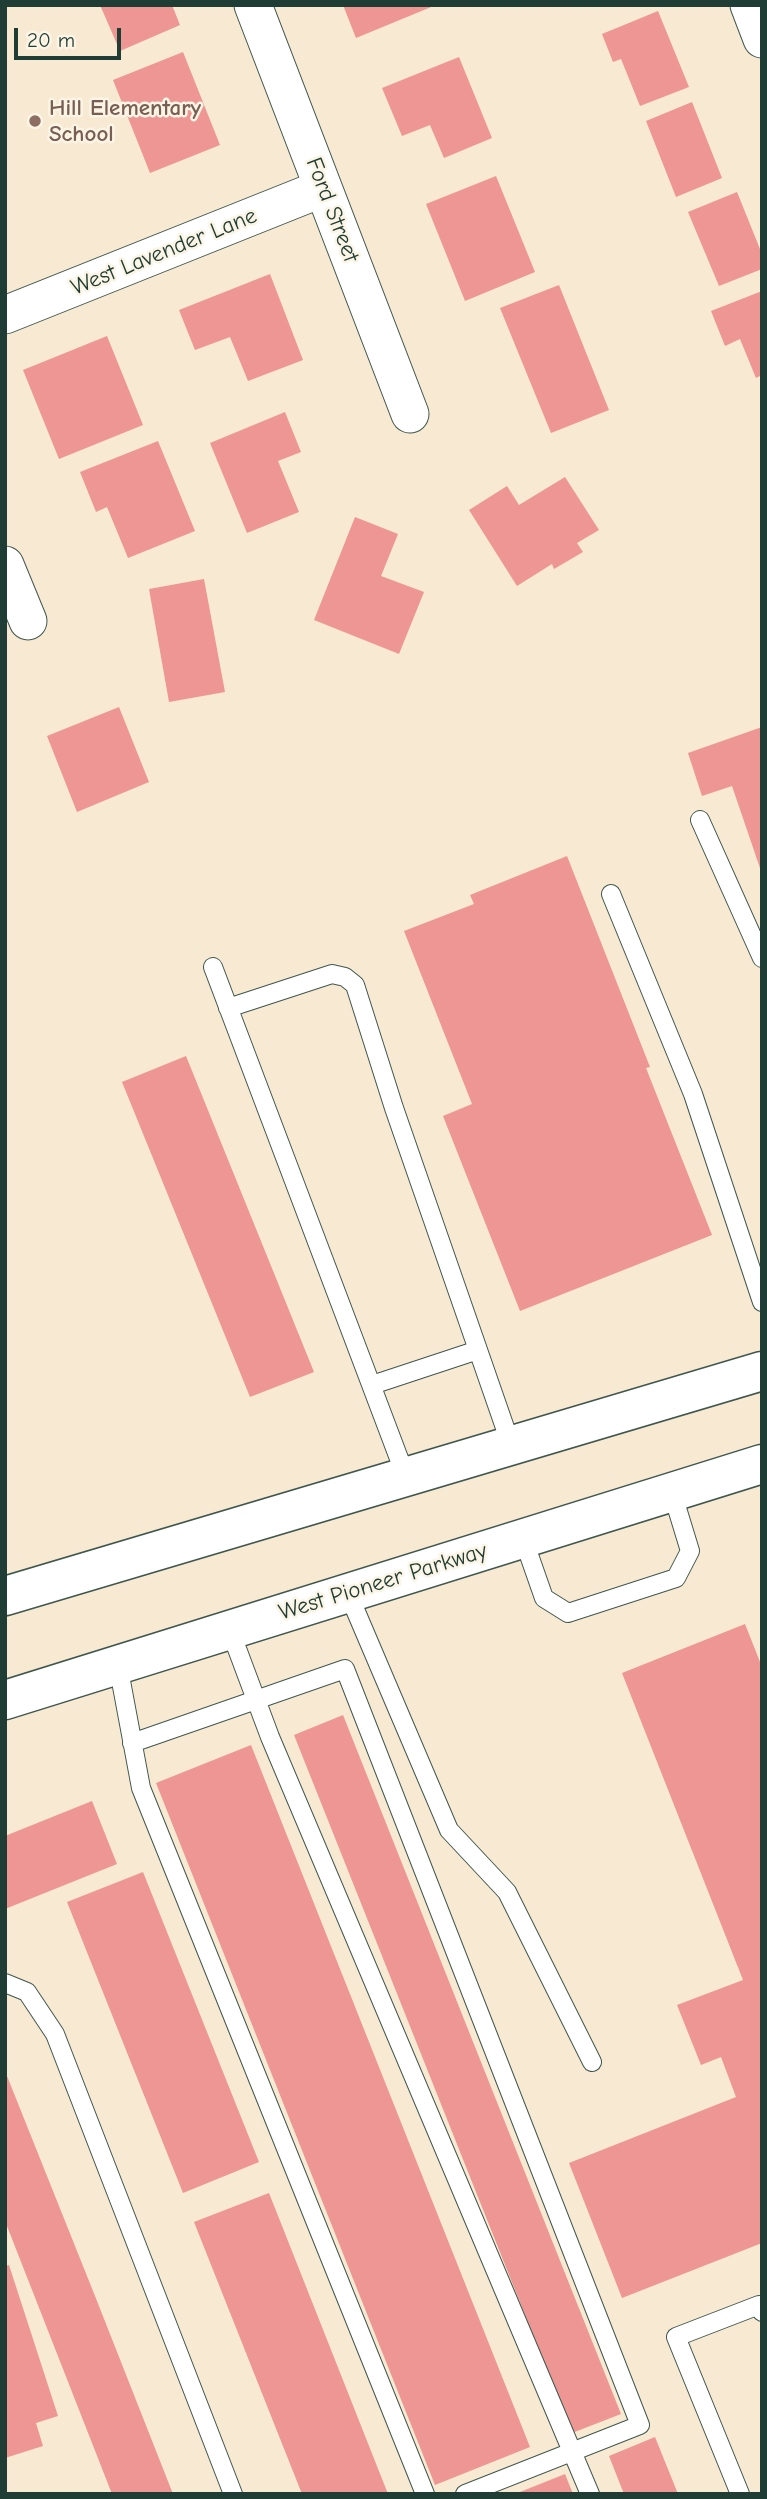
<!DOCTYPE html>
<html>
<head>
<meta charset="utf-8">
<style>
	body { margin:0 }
	#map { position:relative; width:767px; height:2499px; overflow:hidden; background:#f7e9d2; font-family:"Comic Neue",sans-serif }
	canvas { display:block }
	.frame { position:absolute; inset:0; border:7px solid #1f3d34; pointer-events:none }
	.scale { position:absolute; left:14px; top:28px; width:107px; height:32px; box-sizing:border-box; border:4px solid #1f3d34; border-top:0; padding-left:9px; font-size:21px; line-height:24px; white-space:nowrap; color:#1f3d34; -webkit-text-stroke:5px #fcf5e5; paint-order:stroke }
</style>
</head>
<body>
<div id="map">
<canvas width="767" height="2499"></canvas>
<div class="frame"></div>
<div class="scale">20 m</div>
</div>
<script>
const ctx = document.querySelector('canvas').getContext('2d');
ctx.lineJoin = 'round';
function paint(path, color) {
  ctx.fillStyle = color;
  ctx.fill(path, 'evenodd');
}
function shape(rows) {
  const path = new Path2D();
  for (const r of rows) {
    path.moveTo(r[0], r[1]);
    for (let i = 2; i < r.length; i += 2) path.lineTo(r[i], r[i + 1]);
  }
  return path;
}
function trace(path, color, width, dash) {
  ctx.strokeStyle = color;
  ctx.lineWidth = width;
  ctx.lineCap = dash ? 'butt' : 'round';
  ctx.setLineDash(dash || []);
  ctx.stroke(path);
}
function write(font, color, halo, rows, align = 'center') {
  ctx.font = font + ' "Comic Neue",sans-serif';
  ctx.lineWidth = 5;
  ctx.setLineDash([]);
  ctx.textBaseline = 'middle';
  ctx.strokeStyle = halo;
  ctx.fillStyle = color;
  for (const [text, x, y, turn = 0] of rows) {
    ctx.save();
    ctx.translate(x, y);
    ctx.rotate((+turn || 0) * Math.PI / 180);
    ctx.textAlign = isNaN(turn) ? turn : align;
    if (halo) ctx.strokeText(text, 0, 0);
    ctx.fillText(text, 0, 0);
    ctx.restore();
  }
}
const building = shape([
	[100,5,172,5,180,25,120,51],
	[343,5,436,5,356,38],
	[658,11,689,87,640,106,621,59,613,62,602,34],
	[183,52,220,145,150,173,113,80],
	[459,57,492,138,444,158,430,125,402,136,382,88],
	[692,102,722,178,676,197,646,121],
	[496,176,535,272,465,301,426,204],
	[737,192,762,254,762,269,719,286,688,212],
	[270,274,303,360,248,381,230,337,195,350,179,310],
	[559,285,609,410,551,433,500,308],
	[762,291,762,375,756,378,740,339,725,346,711,311],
	[107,336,143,425,59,459,23,370],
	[285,412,301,452,278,461,299,512,247,533,210,443],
	[158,441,195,531,128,558,107,507,96,512,80,472],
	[565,477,599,530,577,543,583,552,554,569,552,564,517,586,469,510,507,486,519,505],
	[355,517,398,534,381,576,424,592,399,654,314,620],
	[204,579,225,692,169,702,149,589],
	[119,707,149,782,77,812,47,736],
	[762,727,762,871,761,871,732,786,702,796,688,753],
	[567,856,650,1067,646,1068,712,1235,520,1311,443,1116,472,1104,404,931,474,904,470,895],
	[186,1056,314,1372,250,1397,122,1082],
	[745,1624,762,1667,762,2243,622,2298,569,2163,736,2097,721,2057,701,2065,677,2005,743,1980,622,1673],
	[343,1715,621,2414,572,2433,294,1735],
	[251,1745,530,2447,435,2485,156,1783],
	[92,1801,117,1864,5,1909,5,1836],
	[143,1872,259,2162,183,2193,67,1902],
	[5,2071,95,2296,173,2494,112,2494,5,2221],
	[269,2193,388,2494,302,2494,194,2222],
	[9,2265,58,2416,36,2423,43,2446,5,2458,5,2266],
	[655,2437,678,2494,624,2494,609,2456],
	[565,2474,573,2494,515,2494]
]);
const lane = shape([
	[700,820,762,958],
	[611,894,693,1094,762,1302],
	[213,967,406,1477],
	[228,1008,332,974,345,977,355,985,394,1108,511,1445],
	[372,1385,478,1350],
	[523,1538,544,1598,568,1613,676,1578,690,1551,672,1492],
	[348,1593,449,1830,507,1892,592,2062],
	[230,1630,270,1737,590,2494],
	[118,1665,141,1788,425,2494],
	[132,1743,345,1669,640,2425,465,2494],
	[5,1983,27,1992,55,2034,233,2494],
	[740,2494,676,2337,759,2305,762,2312]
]);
const street = shape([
	[253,5,410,414],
	[749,5,762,39],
	[5,315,323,188],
	[5,565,28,621]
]);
const primary = shape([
	[5,1596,762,1371],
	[5,1700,762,1464]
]);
const markers = [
	[35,121,7,"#8d6e63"]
];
const educationNames = [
	["Hill Elementary",49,108],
	["School",49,134]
];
const streetNames = [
	["Ford Street",332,210,69],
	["West Lavender Lane",164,252,-22],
	["West Pioneer Parkway",383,1582,-17]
];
paint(building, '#ee9694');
trace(lane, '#3f574c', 20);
trace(street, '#3f574c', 39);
trace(primary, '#3f574c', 41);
trace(lane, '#fff', 18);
trace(street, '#fff', 37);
trace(primary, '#fff', 38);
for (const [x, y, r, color] of markers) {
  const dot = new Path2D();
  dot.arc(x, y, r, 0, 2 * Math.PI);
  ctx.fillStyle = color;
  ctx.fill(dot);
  trace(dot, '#fcf5e5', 2.5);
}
write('bold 23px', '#785e54', '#fcf5e5', educationNames, 'left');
write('23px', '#1f3d34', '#fcf5e5', streetNames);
</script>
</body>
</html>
